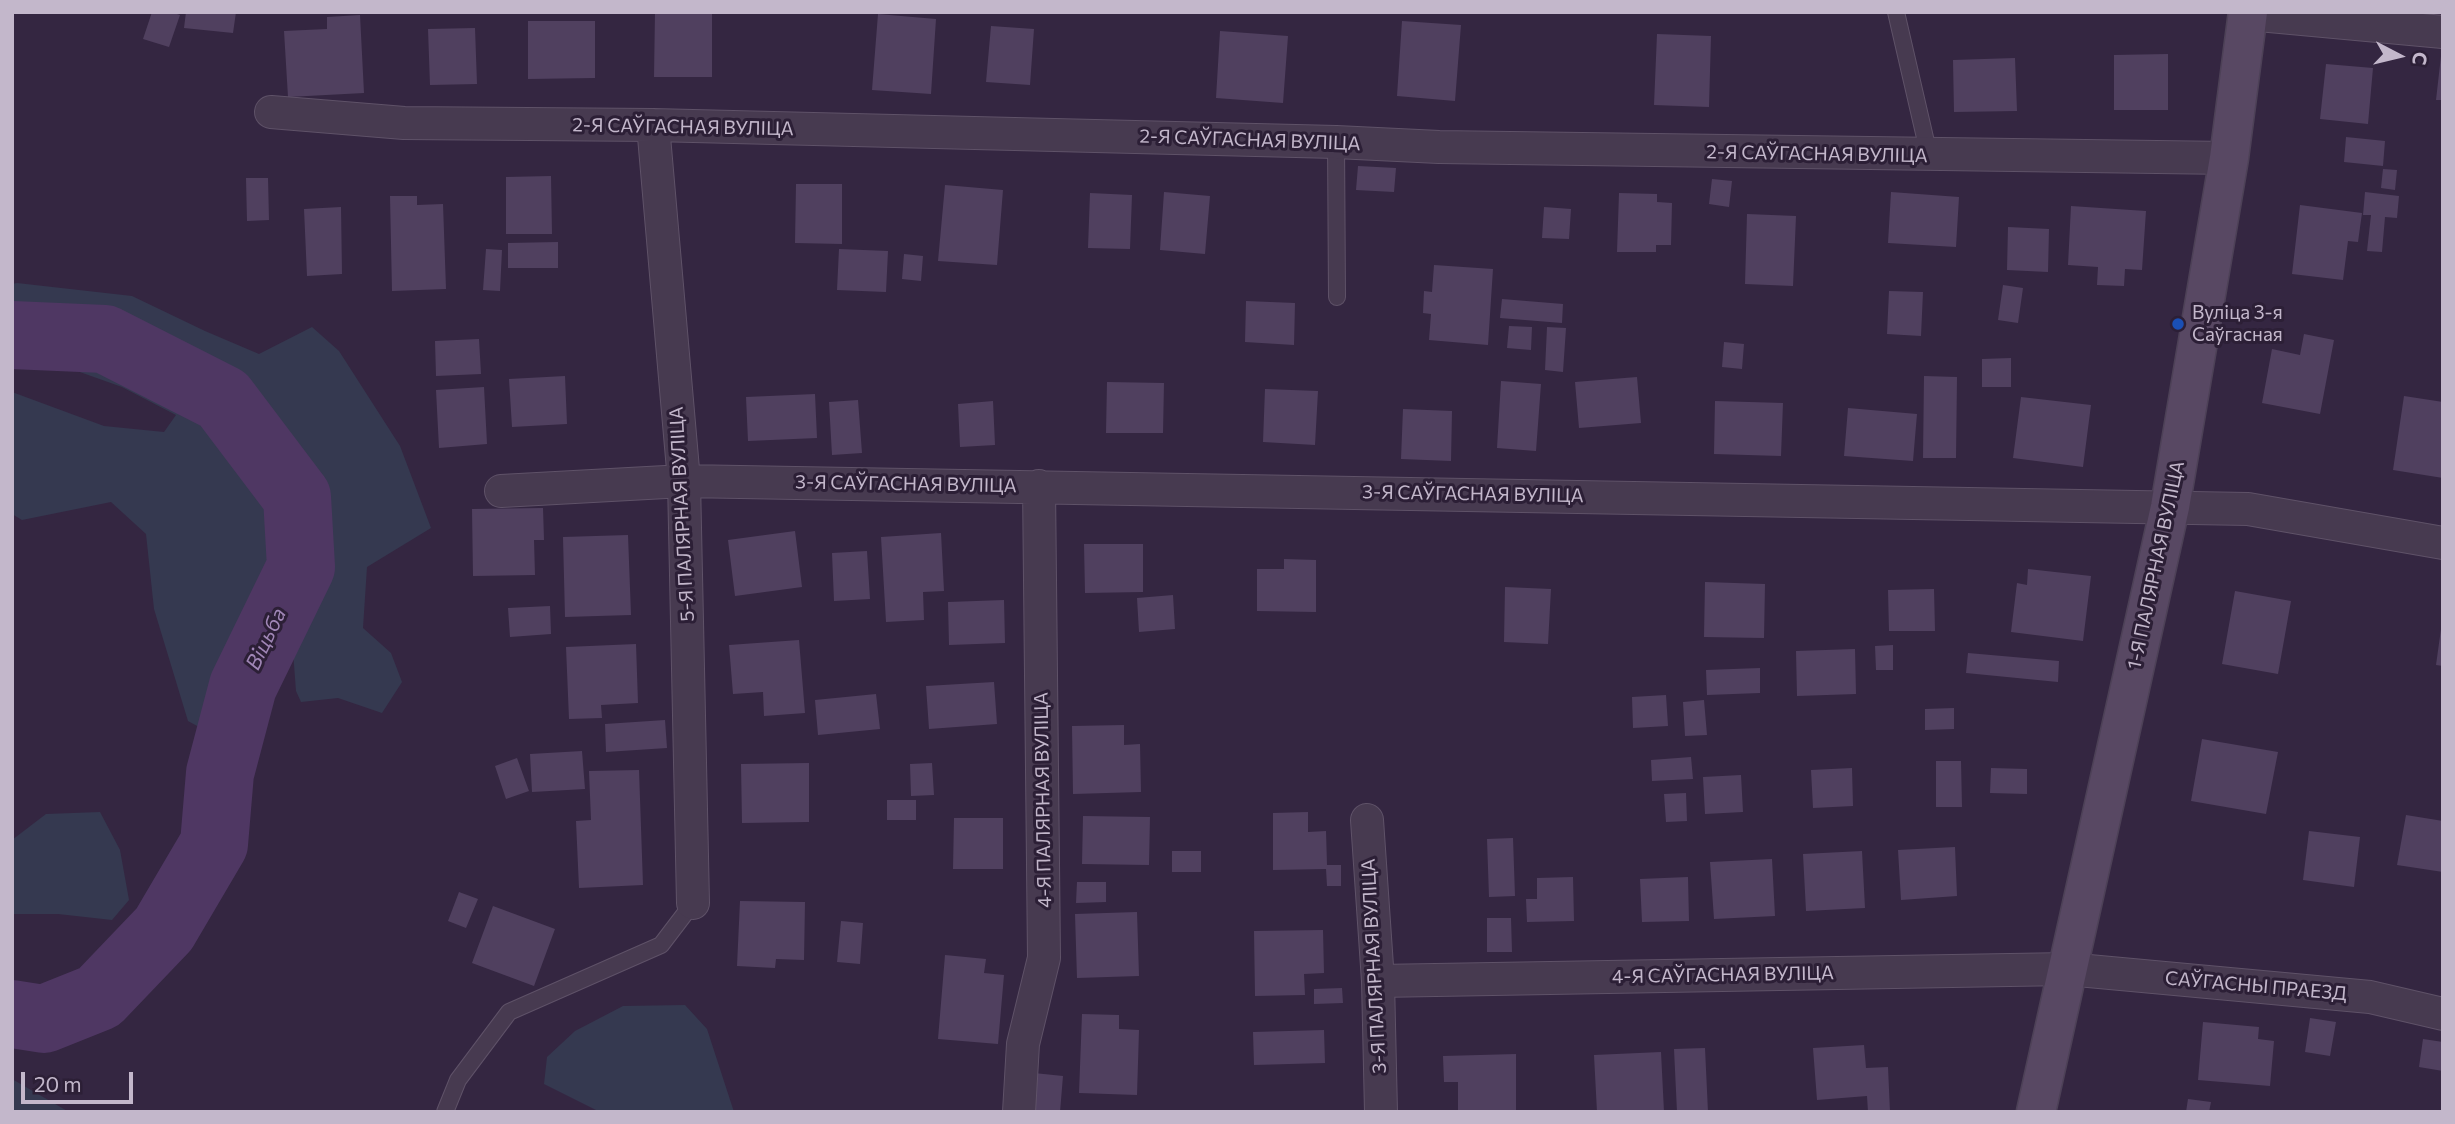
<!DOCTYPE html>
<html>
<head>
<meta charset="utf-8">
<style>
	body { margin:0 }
	#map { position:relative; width:2455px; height:1124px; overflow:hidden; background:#342641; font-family:Commissioner,sans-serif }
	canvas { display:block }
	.frame { position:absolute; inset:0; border:14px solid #c3b7cb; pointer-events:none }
	.north { position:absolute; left:2364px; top:21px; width:70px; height:70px; -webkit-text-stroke:5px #2c1f36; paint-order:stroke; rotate:97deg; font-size:19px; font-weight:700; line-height:28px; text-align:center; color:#c3b7cb }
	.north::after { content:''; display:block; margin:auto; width:24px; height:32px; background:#c3b7cb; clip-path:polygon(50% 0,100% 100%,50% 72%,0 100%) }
	.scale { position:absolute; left:21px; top:1072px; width:112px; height:32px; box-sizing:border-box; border:4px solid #c3b7cb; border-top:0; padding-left:9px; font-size:21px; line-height:24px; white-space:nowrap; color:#c3b7cb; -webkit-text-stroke:5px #2c1f36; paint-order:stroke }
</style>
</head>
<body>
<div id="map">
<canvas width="2455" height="1124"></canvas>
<div class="frame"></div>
<div class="north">С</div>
<div class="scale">20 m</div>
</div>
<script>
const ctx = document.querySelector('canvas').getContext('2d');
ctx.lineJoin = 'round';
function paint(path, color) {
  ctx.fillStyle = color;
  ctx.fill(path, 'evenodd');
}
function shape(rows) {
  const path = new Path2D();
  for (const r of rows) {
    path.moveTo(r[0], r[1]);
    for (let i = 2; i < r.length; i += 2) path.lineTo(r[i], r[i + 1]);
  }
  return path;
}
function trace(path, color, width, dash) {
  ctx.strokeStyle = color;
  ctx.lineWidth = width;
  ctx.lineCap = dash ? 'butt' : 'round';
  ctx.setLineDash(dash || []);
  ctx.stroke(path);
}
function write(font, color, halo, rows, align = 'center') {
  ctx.font = font + ' Commissioner,sans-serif';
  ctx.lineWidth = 6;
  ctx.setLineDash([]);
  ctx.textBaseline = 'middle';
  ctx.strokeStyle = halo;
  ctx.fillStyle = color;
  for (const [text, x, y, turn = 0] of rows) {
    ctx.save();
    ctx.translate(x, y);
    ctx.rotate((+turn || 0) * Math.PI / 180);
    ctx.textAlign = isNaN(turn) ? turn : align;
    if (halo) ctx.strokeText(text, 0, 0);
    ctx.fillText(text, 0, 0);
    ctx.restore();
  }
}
const green = shape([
	[17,283,132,296,205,331,259,354,312,327,339,351,400,446,431,528,367,567,363,628,391,653,402,682,382,713,338,698,301,702,296,691,292,638,316,545,305,478,240,397,137,329,12,314,12,284],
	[36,343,99,352,167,384,254,462,286,540,260,603,224,709,210,733,188,721,154,609,146,534,111,502,22,520,12,514,12,392,104,426,164,432,176,415,122,387,46,360],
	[100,812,120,850,129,900,112,920,58,914,12,914,12,840,46,814],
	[685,1005,707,1029,734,1112,600,1112,544,1084,547,1057,575,1031,623,1006],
	[12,1079,69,1112,12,1112]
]);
const river = shape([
	[12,335,105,339,223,399,297,497,301,567,243,686,220,773,214,844,164,929,99,997,44,1019,12,1014]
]);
const building = shape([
	[152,12,171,12,180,15,169,47,143,39],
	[186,12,236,12,233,33,184,28],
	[655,12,712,13,712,77,654,77],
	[878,14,936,19,931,94,872,90],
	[360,15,364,93,288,97,284,31,327,29,327,17],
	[528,21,595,21,595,78,528,79],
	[1402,21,1461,25,1455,101,1397,96],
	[991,26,1034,29,1030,85,986,82],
	[475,28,477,84,430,85,428,29],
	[1220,31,1288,36,1283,103,1216,98],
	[1657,34,1711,36,1709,107,1654,105],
	[2168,54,2168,110,2114,110,2114,55],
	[2441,56,2443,56,2443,100,2436,100],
	[2015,58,2017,111,1954,112,1953,60],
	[2326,64,2373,68,2368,124,2320,119],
	[2346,137,2385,141,2383,166,2344,162],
	[1358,166,1396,168,1394,192,1356,190],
	[2383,169,2397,170,2395,190,2381,188],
	[551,176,552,234,506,234,506,177],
	[246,178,268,178,269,220,247,221],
	[1712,179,1732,181,1729,207,1709,204],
	[796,184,842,184,842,244,795,243],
	[945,185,1003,190,997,265,938,261],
	[1164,192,1210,196,1205,254,1160,250],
	[1891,192,1959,197,1956,247,1888,243],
	[2365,192,2399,196,2397,218,2385,217,2382,252,2367,251,2371,215,2363,215],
	[1090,193,1132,195,1130,249,1088,248],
	[1619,193,1657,194,1657,202,1672,203,1671,245,1656,245,1656,252,1617,252],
	[390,196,417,196,417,205,443,204,446,289,392,291],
	[2300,205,2362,213,2358,242,2348,241,2343,280,2292,274],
	[2071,206,2146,211,2142,270,2125,269,2124,286,2097,285,2098,267,2068,265],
	[341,207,342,274,307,276,304,209],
	[1544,207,1571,209,1569,239,1542,238],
	[1747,214,1796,216,1793,286,1745,284],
	[2008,227,2049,229,2048,272,2007,270],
	[558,242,558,268,508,268,508,243],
	[486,249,502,250,500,291,483,290],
	[839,249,888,251,886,292,837,290],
	[904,254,923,256,921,281,902,279],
	[1434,265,1493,269,1488,345,1429,340,1431,314,1423,313,1424,291,1432,292],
	[2003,285,2023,288,2018,323,1998,320],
	[1889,291,1923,292,1921,336,1887,334],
	[1502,299,1563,304,1562,323,1500,318],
	[1246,301,1295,303,1294,345,1245,342],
	[1509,326,1532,327,1531,350,1507,348],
	[1547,327,1566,328,1563,372,1545,370],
	[2304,334,2334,340,2320,414,2262,403,2272,349,2300,355],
	[479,339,481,374,436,376,435,341],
	[1724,342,1744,344,1742,369,1722,367],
	[2011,358,2011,387,1982,387,1982,359],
	[565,376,567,424,512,427,509,379],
	[1924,376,1957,377,1956,458,1923,458],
	[1637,377,1641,423,1579,428,1575,382],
	[1501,381,1541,384,1536,451,1497,448],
	[1107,382,1164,383,1163,433,1106,433],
	[484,387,487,444,439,448,436,390],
	[1265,389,1318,391,1315,445,1263,442],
	[815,394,817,438,748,441,746,397],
	[2404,396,2443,402,2443,478,2393,470],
	[2021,397,2091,405,2083,467,2013,458],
	[858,400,862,453,832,455,829,402],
	[993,401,995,445,960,447,958,404],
	[1715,401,1783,403,1781,456,1714,454],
	[1848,408,1917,414,1913,461,1844,456],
	[1403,409,1452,411,1451,461,1401,459],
	[543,508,544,540,534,540,535,575,473,576,472,509],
	[795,531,802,587,735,596,728,540],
	[941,533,944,591,923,592,924,620,886,622,881,537],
	[628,535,631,615,565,617,563,537],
	[1084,544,1143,544,1143,592,1085,593],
	[867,551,870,599,834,601,832,553],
	[1284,559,1316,560,1316,612,1257,611,1257,569,1284,569],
	[2028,569,2091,576,2083,641,2011,632,2017,583,2027,585],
	[1705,582,1765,584,1764,638,1704,637],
	[1505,587,1551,589,1548,644,1504,642],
	[1934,589,1935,631,1889,631,1888,590],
	[2235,591,2291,601,2278,674,2222,664],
	[1173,595,1175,629,1139,632,1137,598],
	[1004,600,1005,643,949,645,948,602],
	[550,606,551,634,510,637,508,608],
	[2441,629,2443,629,2443,666,2436,665],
	[799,640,805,713,764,716,763,692,733,694,729,645],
	[636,644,638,703,601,705,602,718,569,719,566,647],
	[1893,645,1893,670,1876,670,1875,646],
	[1855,649,1856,694,1797,696,1796,651],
	[1968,653,2059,661,2058,682,1966,673],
	[1760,668,1760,693,1707,695,1706,670],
	[994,682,997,724,929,729,926,686],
	[876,694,880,729,818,735,815,700],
	[1666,695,1668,726,1633,728,1632,697],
	[1704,700,1707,735,1685,736,1683,702],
	[1954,708,1954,729,1925,730,1925,709],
	[665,720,667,748,606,752,605,724],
	[1124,725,1124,745,1140,744,1141,792,1073,794,1072,726],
	[2202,739,2278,752,2266,814,2191,801],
	[582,751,585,789,532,792,530,754],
	[1691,757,1693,779,1652,781,1651,760],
	[517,758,529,791,506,799,495,766],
	[1936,761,1961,761,1962,807,1936,807],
	[809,763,809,822,742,823,741,764],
	[932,763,934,795,911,796,910,764],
	[1852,768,1853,806,1813,808,1811,770],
	[1991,768,2027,769,2027,794,1990,793],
	[639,770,643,885,579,888,576,821,591,820,589,771],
	[1741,775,1743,812,1705,814,1703,777],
	[1686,793,1687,821,1666,822,1664,794],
	[887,800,916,800,916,820,887,820],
	[1308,812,1308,832,1326,831,1327,865,1341,865,1341,886,1327,886,1326,869,1273,870,1273,813],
	[2406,815,2443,821,2443,872,2397,865],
	[1083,816,1150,817,1149,865,1082,864],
	[954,818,1003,818,1003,869,953,869],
	[2309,831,2360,837,2354,887,2303,880],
	[1513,838,1515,896,1489,897,1487,839],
	[1955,847,1957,896,1901,900,1898,850],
	[1172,851,1201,851,1201,872,1172,872],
	[1862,851,1865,908,1806,911,1803,854],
	[1772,859,1775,916,1714,919,1710,862],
	[1573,877,1574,921,1527,922,1526,899,1537,899,1537,878],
	[1688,877,1689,921,1642,922,1640,879],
	[1077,882,1106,882,1106,902,1076,903],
	[459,892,478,899,466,928,448,921],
	[740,901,805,902,804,960,776,959,775,968,737,966],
	[493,906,555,929,534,986,472,963],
	[1137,912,1139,976,1077,978,1075,914],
	[1487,918,1511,918,1512,952,1487,952],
	[841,921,863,923,860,964,837,962],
	[1323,930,1324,973,1304,974,1305,995,1255,996,1254,931],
	[945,955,986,959,984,973,1004,975,998,1044,938,1039],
	[1342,988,1343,1003,1314,1004,1314,989],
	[1082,1014,1119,1015,1119,1029,1139,1030,1137,1095,1079,1093],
	[2310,1018,2336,1022,2330,1056,2305,1052],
	[2203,1022,2259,1027,2258,1039,2274,1041,2270,1086,2198,1080],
	[1324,1030,1325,1063,1254,1065,1253,1032],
	[2423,1039,2443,1042,2443,1071,2419,1067],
	[1864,1045,1866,1068,1888,1067,1890,1112,1868,1112,1867,1096,1817,1100,1813,1048],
	[1705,1048,1708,1112,1677,1112,1674,1049],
	[1661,1052,1664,1112,1597,1112,1594,1055],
	[1516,1054,1516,1112,1458,1112,1458,1082,1444,1082,1443,1056],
	[1034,1073,1063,1076,1060,1112,1030,1112],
	[2188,1099,2211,1102,2209,1112,2186,1112]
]);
const lane = shape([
	[1896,12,1929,155],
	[1336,142,1337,297],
	[445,1112,458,1080,509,1012,661,945,693,903]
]);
const street = shape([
	[2248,14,2443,32],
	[271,112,404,123,653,125,1336,142,1439,147,2229,158],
	[653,125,684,481,693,903],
	[501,491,684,481,2248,509,2443,543],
	[1367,820,1378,981,1381,1112],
	[1378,981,2067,969,2370,997,2443,1014],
	[1019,1112,1023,1044,1044,958,1039,486]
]);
const secondary = shape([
	[2036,1112,2170,507,2229,158,2248,12]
]);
const markers = [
	[2178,324,7,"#1a4fb4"]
];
const streetNames = [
	["2-Я САЎГАСНАЯ ВУЛІЦА",683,127,1],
	["2-Я САЎГАСНАЯ ВУЛІЦА",1250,140,2],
	["2-Я САЎГАСНАЯ ВУЛІЦА",1817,154,1],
	["3-Я САЎГАСНАЯ ВУЛІЦА",906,484,1],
	["3-Я САЎГАСНАЯ ВУЛІЦА",1473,494,1],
	["5-Я ПАЛЯРНАЯ ВУЛІЦА",682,514,-93],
	["1-Я ПАЛЯРНАЯ ВУЛІЦА",2156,565,-78],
	["4-Я ПАЛЯРНАЯ ВУЛІЦА",1043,800,-91],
	["3-Я ПАЛЯРНАЯ ВУЛІЦА",1374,966,-93],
	["4-Я САЎГАСНАЯ ВУЛІЦА",1723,975,-1],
	["САЎГАСНЫ ПРАЕЗД",2256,986,5]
];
const poiNames = [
	["Вуліца 3-я",2192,313],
	["Саўгасная",2192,335]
];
const waterNames = [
	["Віцьба",266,639,-64]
];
paint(green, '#353950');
trace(river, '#4f3763', 68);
paint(building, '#50405f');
trace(lane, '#5f5268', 18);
trace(street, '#5f5268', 34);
trace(secondary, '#4d4157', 41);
trace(lane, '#473a50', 16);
trace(street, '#473a50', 32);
trace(secondary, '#584863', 38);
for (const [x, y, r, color] of markers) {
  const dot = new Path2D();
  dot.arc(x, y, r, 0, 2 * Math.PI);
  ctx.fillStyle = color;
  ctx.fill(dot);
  trace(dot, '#2c1f36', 2.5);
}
write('19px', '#c3b7cb', '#2c1f36', streetNames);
write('19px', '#c3b7cb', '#2c1f36', poiNames, 'left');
write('italic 21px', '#a086b6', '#2c1f36', waterNames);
</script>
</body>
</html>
